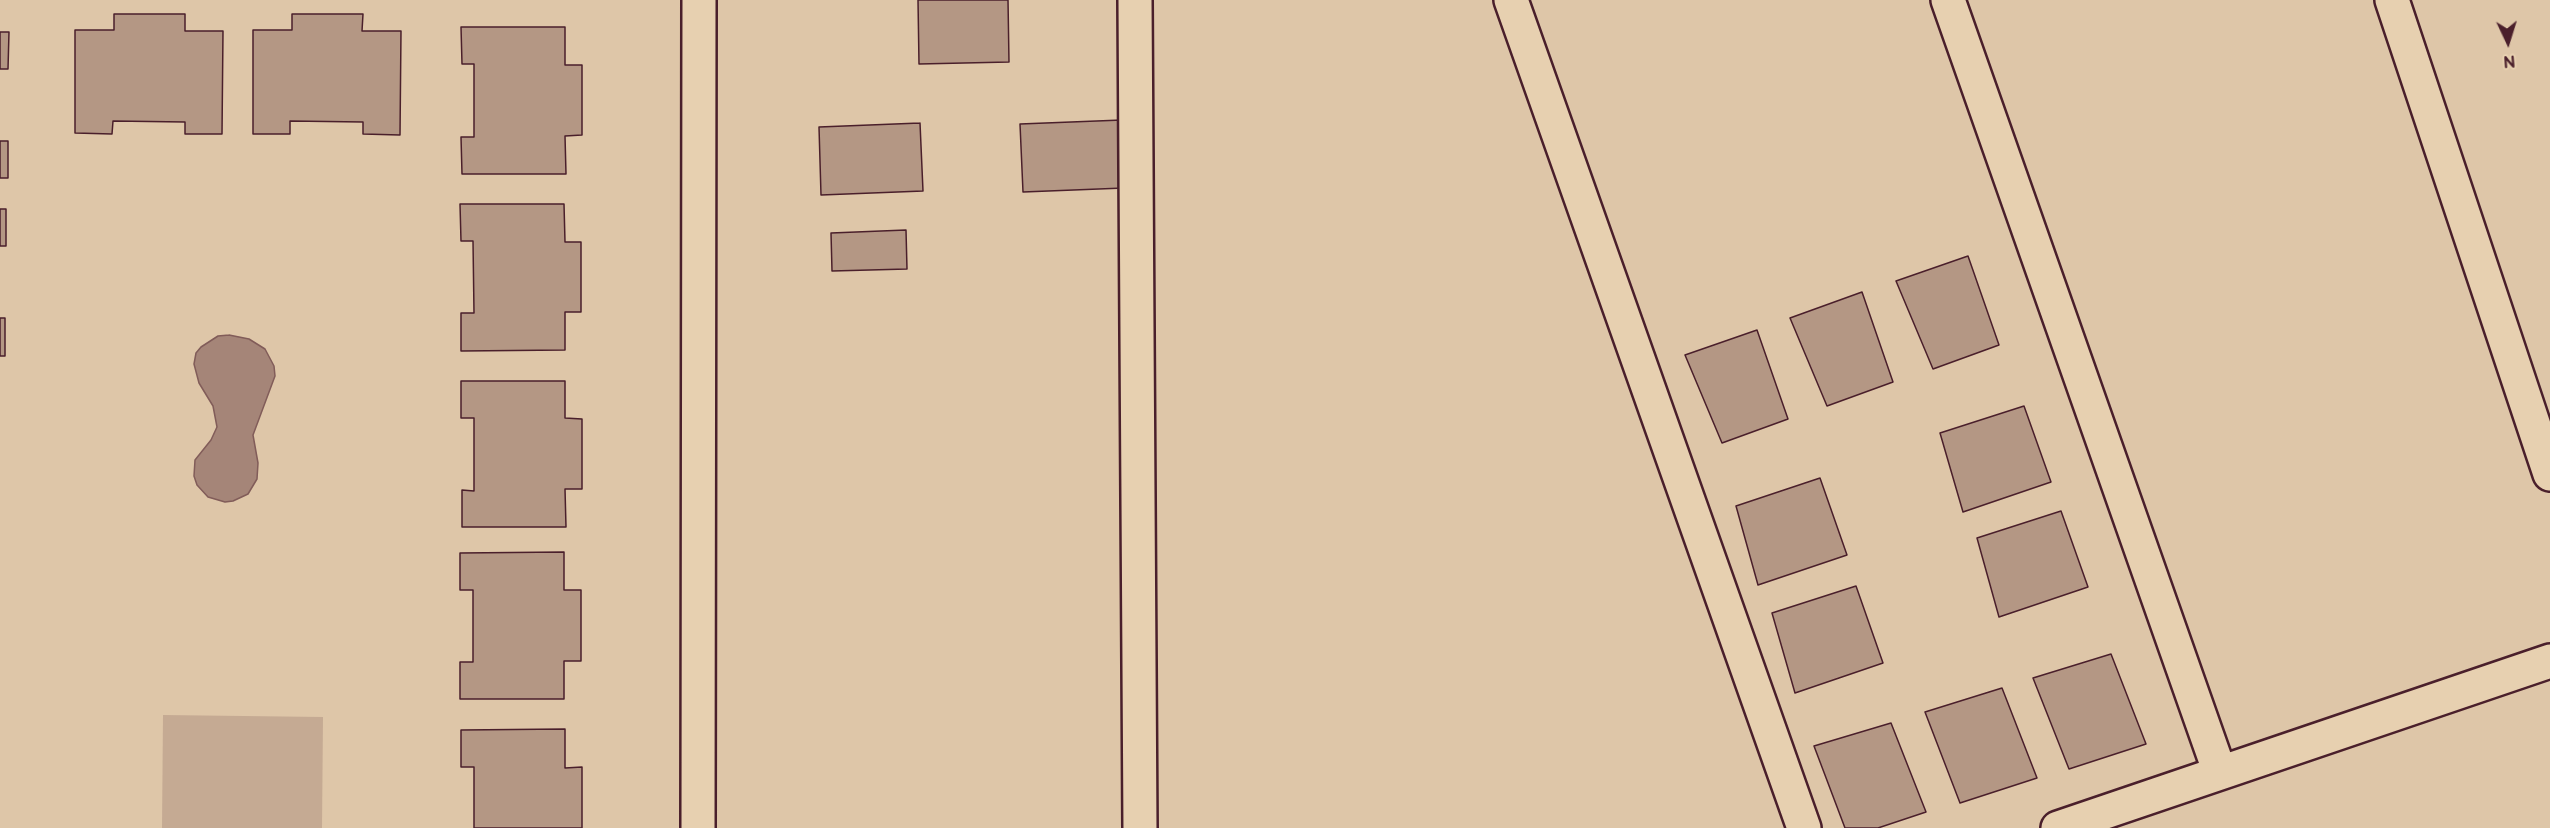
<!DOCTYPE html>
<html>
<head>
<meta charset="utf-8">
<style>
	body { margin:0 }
	#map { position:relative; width:2550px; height:828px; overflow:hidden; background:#dec6a8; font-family:"Balsamiq Sans",sans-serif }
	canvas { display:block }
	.north { position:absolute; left:2478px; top:12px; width:60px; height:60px; -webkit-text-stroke:4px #e7d0b0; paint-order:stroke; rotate:176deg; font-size:16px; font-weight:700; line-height:24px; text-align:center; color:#4a1f2b }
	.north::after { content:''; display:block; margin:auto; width:21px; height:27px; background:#4a1f2b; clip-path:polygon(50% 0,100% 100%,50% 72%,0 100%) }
</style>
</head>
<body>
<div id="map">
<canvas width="2550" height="828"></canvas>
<div class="north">N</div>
</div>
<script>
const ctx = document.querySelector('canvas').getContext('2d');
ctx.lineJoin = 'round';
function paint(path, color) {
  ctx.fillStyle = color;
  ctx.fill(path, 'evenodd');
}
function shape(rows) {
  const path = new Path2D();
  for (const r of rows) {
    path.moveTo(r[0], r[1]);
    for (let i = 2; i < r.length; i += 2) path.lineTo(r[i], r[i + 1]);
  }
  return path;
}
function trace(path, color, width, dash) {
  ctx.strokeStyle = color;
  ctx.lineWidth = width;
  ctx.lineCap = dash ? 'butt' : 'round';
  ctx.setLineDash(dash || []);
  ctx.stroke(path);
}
const green = shape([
	[163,715,323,717,322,828,162,828]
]);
const water = shape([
	[229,335,249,339,265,349,274,366,275,376,253,435,258,463,257,479,248,494,233,501,225,502,208,497,197,485,194,476,195,460,211,440,217,427,213,406,199,383,194,364,196,353,201,347,218,336,229,335]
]);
const building = shape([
	[918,0,1008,0,1009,62,919,64,918,0],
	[114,14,185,14,185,31,223,31,222,134,185,134,185,122,113,121,112,134,75,133,75,30,114,30,114,14],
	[292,14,363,14,362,31,401,31,400,135,363,134,363,122,290,121,290,134,253,134,253,30,292,30,292,14],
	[461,27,565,27,565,65,582,65,582,135,565,136,566,174,462,174,461,137,474,137,474,64,462,64,461,27],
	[0,32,9,32,8,69,0,69,0,32],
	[1122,120,1124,188,1023,192,1020,124,1122,120],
	[920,123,923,191,821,195,819,127,920,123],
	[0,141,8,141,8,178,0,178,0,141],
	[460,204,564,204,565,242,581,242,581,312,565,312,565,350,461,351,461,313,474,313,473,241,461,241,460,204],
	[0,209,6,209,6,246,0,246,0,209],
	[906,230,907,269,832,271,831,233,906,230],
	[1968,256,1999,345,1933,369,1896,281,1968,256],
	[1862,292,1893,382,1827,406,1790,318,1862,292],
	[0,318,5,318,5,356,0,356,0,318],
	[1757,330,1788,419,1722,443,1685,355,1757,330],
	[461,381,565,381,565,418,582,419,582,489,565,489,566,527,462,527,462,490,474,491,474,418,461,418,461,381],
	[2024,406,2051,482,1963,512,1940,433,2024,406],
	[1820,478,1847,555,1758,585,1736,506,1820,478],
	[2061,511,2088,587,1999,617,1977,538,2061,511],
	[564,552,564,590,581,590,581,661,564,661,564,699,460,699,460,662,473,662,473,590,460,590,460,553,564,552],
	[1856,586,1883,663,1795,693,1772,613,1856,586],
	[2111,654,2146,744,2069,769,2033,678,2111,654],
	[2002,688,2037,778,1960,803,1925,712,2002,688],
	[1891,723,1926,812,1878,828,1845,828,1814,746,1891,723],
	[565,729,565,768,582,767,582,828,474,828,474,767,461,767,461,730,565,729]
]);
const minor = shape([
	[1135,0,1140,828],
	[1511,0,1804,828],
	[1948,0,2220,773],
	[2392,0,2550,474],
	[698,828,699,0],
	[2058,828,2550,661]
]);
paint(green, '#c5aa93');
paint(water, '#a58578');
trace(water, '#815c59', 1.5);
paint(building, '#b49784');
trace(building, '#4a1f2b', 1.5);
trace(minor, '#4a1f2b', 38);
trace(minor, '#e7d0b0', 33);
</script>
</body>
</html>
